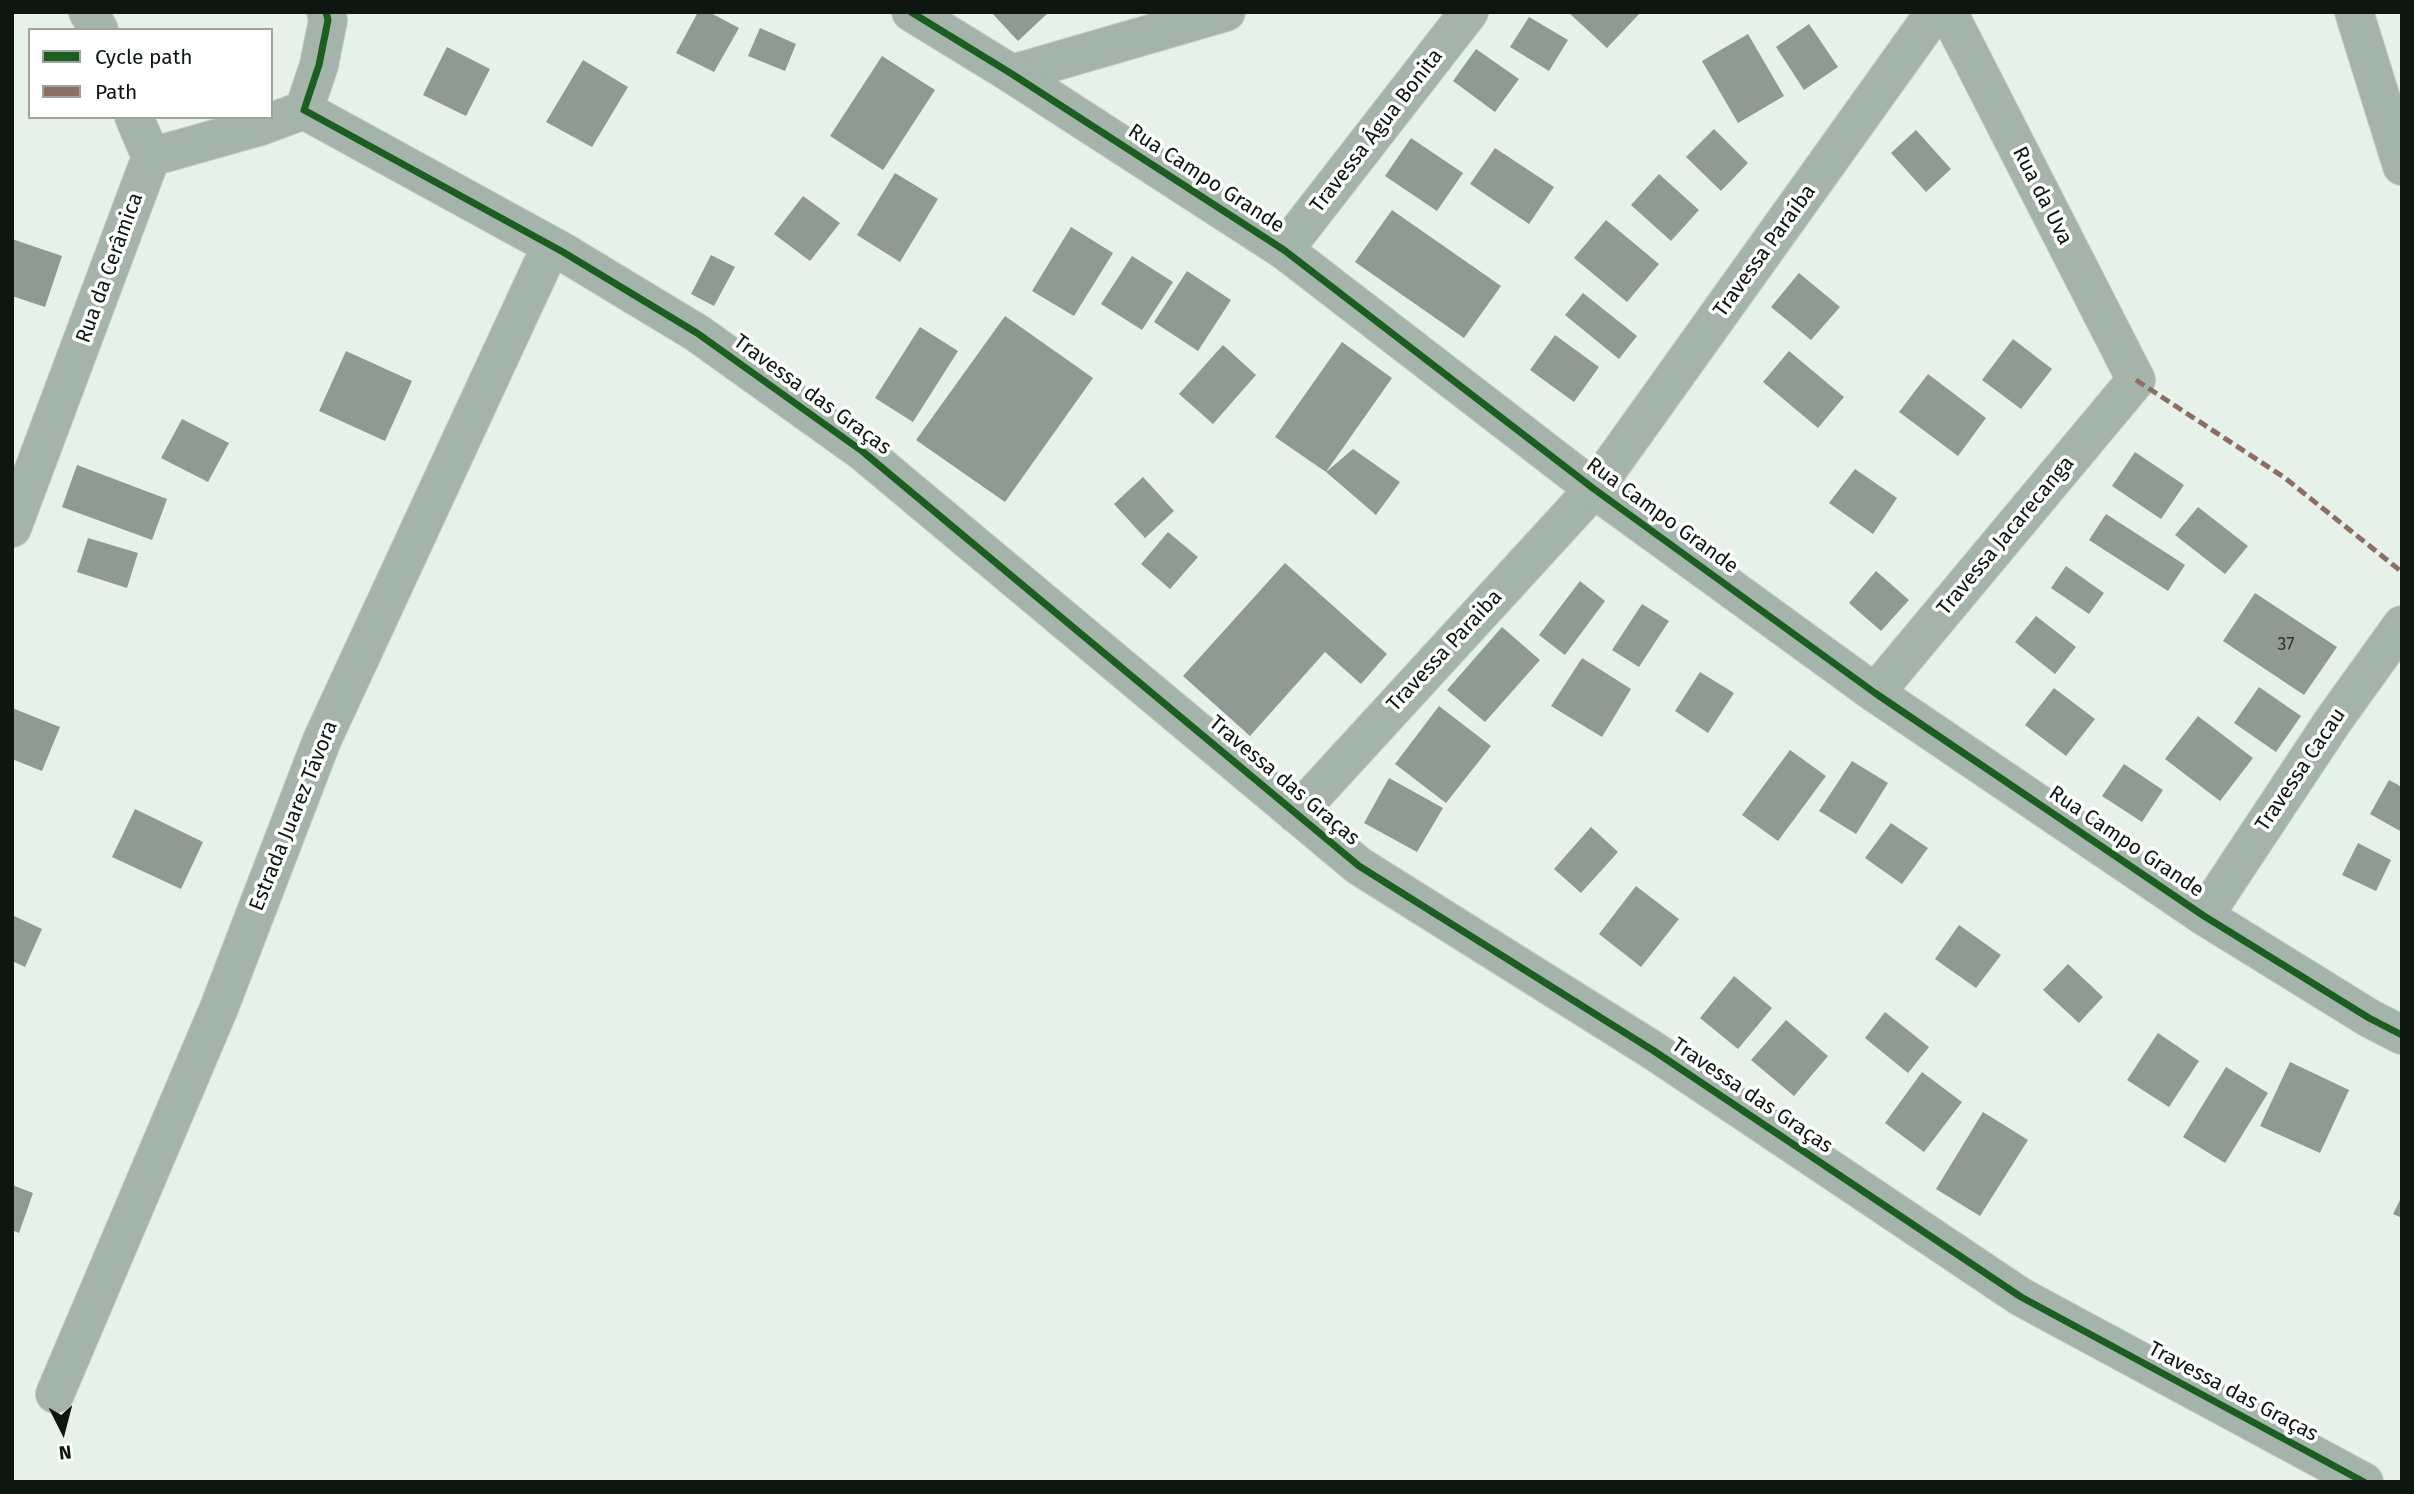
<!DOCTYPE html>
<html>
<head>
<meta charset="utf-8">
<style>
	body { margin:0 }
	#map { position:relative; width:2414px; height:1494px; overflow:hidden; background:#e5f1e9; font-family:"Fira Sans",sans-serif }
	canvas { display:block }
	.frame { position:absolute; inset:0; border:14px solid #0e1611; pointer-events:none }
	.legend { position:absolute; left:28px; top:28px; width:245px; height:91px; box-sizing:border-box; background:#fff; border:2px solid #9fa2a0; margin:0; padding:9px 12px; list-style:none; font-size:21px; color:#0e1611 }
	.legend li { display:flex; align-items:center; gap:14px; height:35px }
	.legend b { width:35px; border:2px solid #9fa2a0 }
	.north { position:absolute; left:28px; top:1396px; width:70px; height:70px; -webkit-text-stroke:5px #fff; paint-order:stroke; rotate:174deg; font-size:19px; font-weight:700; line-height:28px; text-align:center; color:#0e1611 }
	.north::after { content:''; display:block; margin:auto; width:24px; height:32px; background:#0e1611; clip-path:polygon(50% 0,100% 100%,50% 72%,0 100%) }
</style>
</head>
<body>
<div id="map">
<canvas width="2414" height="1494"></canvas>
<div class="frame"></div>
<ul class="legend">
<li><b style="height:9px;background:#1b5e20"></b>Cycle path</li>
<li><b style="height:9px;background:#8d6e63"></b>Path</li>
</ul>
<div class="north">N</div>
</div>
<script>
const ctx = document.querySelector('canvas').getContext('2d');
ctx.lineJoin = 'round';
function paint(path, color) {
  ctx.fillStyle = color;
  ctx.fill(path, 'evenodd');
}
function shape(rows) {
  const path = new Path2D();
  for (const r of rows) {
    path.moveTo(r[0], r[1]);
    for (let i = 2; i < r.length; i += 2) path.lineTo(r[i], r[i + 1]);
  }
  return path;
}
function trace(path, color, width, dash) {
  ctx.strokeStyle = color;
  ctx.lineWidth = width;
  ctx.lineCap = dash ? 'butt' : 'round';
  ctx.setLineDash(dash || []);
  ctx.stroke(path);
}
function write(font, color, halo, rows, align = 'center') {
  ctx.font = font + ' "Fira Sans",sans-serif';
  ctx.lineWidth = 7;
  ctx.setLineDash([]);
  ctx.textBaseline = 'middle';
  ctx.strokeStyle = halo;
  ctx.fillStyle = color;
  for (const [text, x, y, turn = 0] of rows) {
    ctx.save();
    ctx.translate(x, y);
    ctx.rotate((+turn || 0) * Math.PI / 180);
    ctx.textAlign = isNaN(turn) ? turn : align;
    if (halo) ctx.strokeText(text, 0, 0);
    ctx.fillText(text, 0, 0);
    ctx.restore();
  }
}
const building = shape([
	[698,12,709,12,739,28,714,72,676,53],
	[991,12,1049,12,1018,41],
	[1568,12,1641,12,1607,48],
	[1529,17,1568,40,1549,71,1510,47],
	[1809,24,1838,67,1804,90,1776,47],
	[760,28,796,44,785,71,748,56],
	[1748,34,1784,96,1738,123,1702,61],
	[447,47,490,69,466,116,423,95],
	[1476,49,1519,79,1495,112,1453,81],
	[882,56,935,90,883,170,830,136],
	[583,60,628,87,592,147,546,122],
	[1714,129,1748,163,1721,191,1686,157],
	[1916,130,1951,169,1926,192,1891,153],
	[1411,138,1463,173,1437,211,1385,176],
	[1495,148,1554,187,1529,224,1470,184],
	[895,173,938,199,900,262,857,235],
	[1659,174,1699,210,1671,241,1631,205],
	[803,196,840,223,810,261,774,234],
	[1392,210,1501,286,1464,338,1355,262],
	[1606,220,1659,264,1627,302,1574,258],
	[1071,227,1113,253,1074,316,1032,291],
	[12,239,62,256,45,307,12,296],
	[711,255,735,267,714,306,691,294],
	[1132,256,1173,282,1142,330,1101,304],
	[1187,271,1231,300,1198,351,1154,322],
	[1799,273,1840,307,1811,340,1771,307],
	[1583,293,1637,336,1619,359,1565,315],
	[1005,316,1093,378,1005,502,916,440],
	[920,327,958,351,913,422,875,398],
	[1555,335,1599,367,1574,402,1530,370],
	[2013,339,2052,369,2021,409,1982,380],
	[1342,342,1392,378,1326,472,1353,449,1400,482,1376,515,1326,472,1275,437],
	[1223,345,1256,375,1213,424,1179,394],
	[346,351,412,381,385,441,319,411],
	[1789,351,1844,397,1818,428,1763,382],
	[1928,374,1986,418,1958,456,1899,412],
	[182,419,229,443,208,482,161,458],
	[2135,452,2184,485,2161,519,2112,486],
	[77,465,167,499,152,540,62,507],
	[1855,469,1897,498,1873,534,1829,503],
	[1143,477,1174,511,1145,538,1114,504],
	[2198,507,2248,546,2225,574,2175,535],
	[2106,514,2185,565,2168,591,2089,540],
	[1168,532,1198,557,1170,589,1141,564],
	[88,538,138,553,127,588,77,572],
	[1285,563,1387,654,1361,684,1325,652,1250,736,1183,676],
	[2066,566,2104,593,2089,614,2051,588],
	[1876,571,1909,600,1881,631,1849,603],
	[1580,581,1605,601,1565,655,1539,635],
	[2255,593,2337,647,2304,695,2223,641],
	[1642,604,1669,621,1639,667,1612,650],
	[2036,616,2076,647,2055,674,2015,642],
	[1502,627,1540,660,1485,722,1447,690],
	[1582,658,1631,689,1602,737,1551,706],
	[1700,672,1734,693,1708,733,1675,711],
	[2259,687,2301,716,2276,752,2234,723],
	[2054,688,2095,719,2066,756,2025,725],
	[1439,706,1491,746,1446,803,1395,764],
	[12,708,60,727,42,771,12,759],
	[2198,716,2253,758,2220,801,2165,759],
	[1790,750,1826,776,1778,841,1742,815],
	[1852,761,1888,783,1856,834,1819,811],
	[2124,764,2163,790,2142,822,2102,796],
	[1389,778,1443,808,1417,852,1364,823],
	[2389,780,2402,787,2402,832,2370,814],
	[135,809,203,842,181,889,112,857],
	[1891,823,1928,848,1902,884,1865,858],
	[1591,827,1618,852,1581,893,1554,869],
	[2358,843,2391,860,2376,891,2342,875],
	[1636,886,1679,919,1641,967,1599,934],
	[12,915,42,929,25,967,12,961],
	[1959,925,2001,955,1976,988,1935,959],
	[2068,964,2103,997,2079,1023,2043,990],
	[1734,976,1772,1008,1738,1049,1700,1018],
	[1885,1012,1929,1047,1908,1073,1865,1038],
	[1786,1020,1828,1056,1794,1096,1751,1060],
	[2158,1033,2199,1061,2169,1107,2127,1080],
	[2290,1062,2349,1090,2320,1153,2260,1126],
	[2226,1067,2268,1093,2225,1163,2183,1137],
	[1922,1072,1962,1102,1924,1152,1885,1123],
	[1983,1112,2028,1140,1980,1216,1936,1189],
	[12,1185,33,1193,19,1233,12,1230],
	[2402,1196,2402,1218,2393,1214]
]);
const minor = shape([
	[88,12,99,30],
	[326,12,328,20,319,65,304,110,563,252,697,333,862,451,1359,866,1654,1051,2021,1297,2364,1482],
	[2354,12,2402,166],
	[1012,74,1226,12],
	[134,117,151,157],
	[1284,250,1469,12],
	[12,528,151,157,261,126,304,110],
	[1875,693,2136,380,1948,12],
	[1296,814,1594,489,1935,12],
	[2204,916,2333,721,2402,625],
	[55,1394,219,1008,322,740,551,246]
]);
const tertiary = shape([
	[911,12,1012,74,1284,250,1594,489,1875,693,2204,916,2369,1018,2402,1035]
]);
const quiet = shape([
	[2136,380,2285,478,2402,572]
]);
const cycleway = shape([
	[326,12,328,20,319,65,304,110,563,252,697,333,862,451,1359,866,1654,1051,2021,1297,2364,1482],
	[911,12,1012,74,1284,250,1594,489,1875,693,2204,916,2369,1018,2402,1035]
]);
const numberNames = [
	["37",2286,645]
];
const streetNames = [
	["Travessa Água Bonita",1377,131,-52],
	["Rua Campo Grande",1206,179,33],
	["Rua da Uva",2042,196,63],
	["Travessa Paraíba",1765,251,-54],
	["Rua da Cerâmica",110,268,-70],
	["Travessa das Graças",812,395,36],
	["Rua Campo Grande",1662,516,36],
	["Travessa Jacarecanga",2006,536,-50],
	["Travessa Paraiba",1445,651,-47],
	["Travessa Cacau",2301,770,-56],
	["Travessa das Graças",1284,781,40],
	["Estrada Juarez Távora",294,816,-68],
	["Rua Campo Grande",2126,842,34],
	["Travessa das Graças",1752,1096,34],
	["Travessa das Graças",2233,1392,28]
];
paint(building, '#909a94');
trace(minor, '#c3cdc7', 40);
trace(tertiary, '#c3cdc7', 40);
trace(minor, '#a4b4aa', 38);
trace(tertiary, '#a4b4aa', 38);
trace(quiet, '#8d6e63', 5, [10, 5]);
trace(cycleway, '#1b5e20', 7);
write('18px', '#2e3732', null, numberNames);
write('21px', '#0e1611', '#fff', streetNames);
</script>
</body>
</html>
